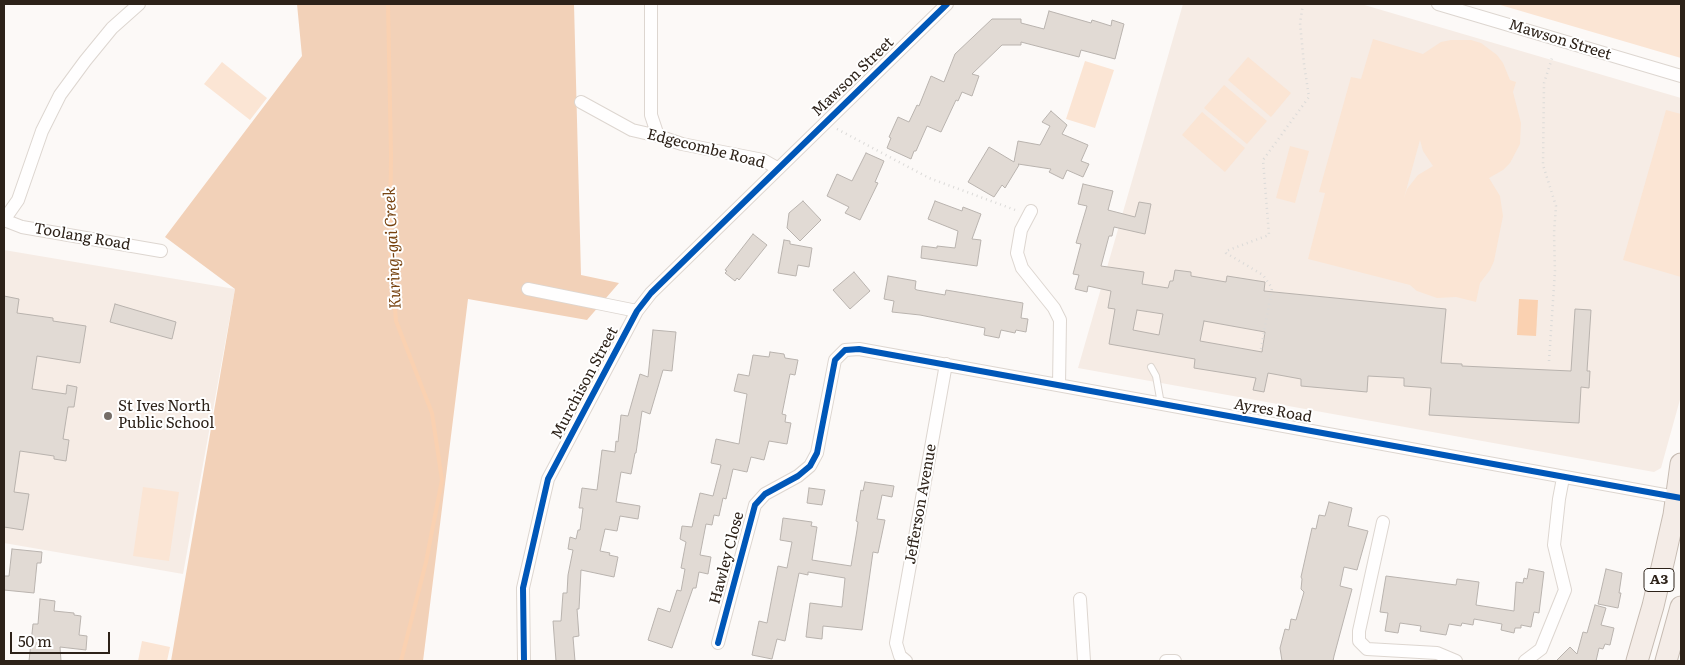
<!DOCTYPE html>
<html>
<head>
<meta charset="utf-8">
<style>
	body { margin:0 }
	#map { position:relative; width:1685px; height:665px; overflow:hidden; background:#fcf9f7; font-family:Literata,serif }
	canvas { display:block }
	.frame { position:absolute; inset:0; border:5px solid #2d2219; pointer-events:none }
	.scale { position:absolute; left:10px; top:632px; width:100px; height:22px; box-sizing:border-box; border:2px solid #2d2219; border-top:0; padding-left:6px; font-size:15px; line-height:18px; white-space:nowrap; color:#2d2219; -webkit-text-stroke:4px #fff; paint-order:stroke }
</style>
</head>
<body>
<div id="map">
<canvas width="1685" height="665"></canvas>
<div class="frame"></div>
<div class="scale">50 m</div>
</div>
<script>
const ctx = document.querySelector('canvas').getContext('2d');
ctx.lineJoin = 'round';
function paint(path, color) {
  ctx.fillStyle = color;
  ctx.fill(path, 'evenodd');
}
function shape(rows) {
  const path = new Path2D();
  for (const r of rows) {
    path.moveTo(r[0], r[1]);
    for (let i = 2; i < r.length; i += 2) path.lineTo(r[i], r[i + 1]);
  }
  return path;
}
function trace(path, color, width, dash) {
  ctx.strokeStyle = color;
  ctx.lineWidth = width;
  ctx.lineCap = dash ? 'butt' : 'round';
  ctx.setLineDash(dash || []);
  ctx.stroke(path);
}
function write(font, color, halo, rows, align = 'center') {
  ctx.font = font + ' Literata,serif';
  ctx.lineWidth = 4;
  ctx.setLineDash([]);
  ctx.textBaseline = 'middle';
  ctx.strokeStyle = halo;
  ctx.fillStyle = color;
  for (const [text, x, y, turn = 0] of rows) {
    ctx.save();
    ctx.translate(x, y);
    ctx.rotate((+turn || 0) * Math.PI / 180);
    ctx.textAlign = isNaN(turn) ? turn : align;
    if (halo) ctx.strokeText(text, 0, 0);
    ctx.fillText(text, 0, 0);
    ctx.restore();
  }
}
const built = shape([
	[1183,4,1361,4,1681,98,1681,396,1661,468,1654,472,1078,368],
	[4,250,235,289,183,574,4,543]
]);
const green = shape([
	[1497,4,1681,4,1681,58],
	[1373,39,1423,54,1441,42,1451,40,1471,40,1481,43,1497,55,1503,63,1510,80,1516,82,1513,92,1521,123,1520,144,1510,163,1503,170,1489,178,1500,196,1503,216,1494,261,1490,270,1480,283,1476,302,1456,297,1437,298,1417,291,1410,285,1308,259,1325,193,1319,192,1351,77,1361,79],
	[1420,140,1423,151,1433,166,1418,175,1407,189,1404,198],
	[1248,57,1291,93,1271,117,1228,80],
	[1085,61,1114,70,1095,128,1066,119],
	[222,62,267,98,250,120,204,84],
	[1224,85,1267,121,1247,144,1204,108],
	[1666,110,1681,114,1681,277,1623,260],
	[1202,112,1245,148,1225,172,1182,135],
	[1290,146,1309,151,1295,203,1276,198],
	[143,487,179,492,169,561,133,556],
	[142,641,170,647,167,661,138,661]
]);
const forest = shape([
	[297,4,574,4,581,275,619,283,587,320,468,299,423,661,171,661,235,289,165,237,302,56]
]);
const water = shape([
	[1519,299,1538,300,1536,336,1517,335]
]);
const stream = shape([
	[388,4,391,155,390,246,396,321,432,413,442,480,426,562,401,661]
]);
const building = shape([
	[1049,11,1091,23,1092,20,1111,26,1112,20,1124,24,1115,59,1081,50,1079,57,1021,42,1021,45,1002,45,972,74,979,76,972,96,962,92,958,101,956,100,941,132,927,126,916,151,914,151,911,159,887,148,891,138,889,137,898,117,909,122,917,105,919,106,931,76,944,82,955,54,992,19,1021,19,1021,23,1044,29,1049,11],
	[1051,111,1067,125,1062,134,1088,145,1081,161,1089,164,1083,177,1067,170,1063,179,1049,172,1051,169,1018,164,1019,165,1005,188,1002,185,994,197,968,182,989,147,1014,162,1018,141,1040,145,1050,126,1042,122,1051,111],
	[866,153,884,161,875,182,878,183,860,220,845,213,849,207,827,196,837,174,852,181,866,153],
	[1083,184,1113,191,1108,210,1135,217,1139,202,1151,204,1145,234,1114,227,1112,236,1109,236,1101,266,1144,272,1142,284,1168,288,1170,281,1173,281,1175,270,1191,272,1191,276,1226,282,1227,276,1265,282,1264,291,1446,309,1441,363,1462,364,1462,366,1571,371,1575,309,1591,310,1587,371,1590,371,1589,388,1581,387,1579,423,1429,415,1431,388,1404,386,1404,378,1368,376,1367,392,1301,386,1301,379,1268,373,1264,392,1253,390,1256,378,1194,368,1195,359,1109,344,1115,309,1108,308,1111,291,1088,286,1087,292,1075,289,1079,275,1073,274,1081,244,1076,243,1087,206,1078,204,1083,184],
	[1137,310,1163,314,1159,335,1133,330,1137,310],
	[1204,321,1265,332,1262,352,1200,341,1204,321],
	[803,201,821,220,800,241,787,228,789,213,803,201],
	[935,201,962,211,963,207,981,214,972,239,981,240,977,266,921,258,922,246,937,248,937,246,955,248,958,231,928,219,935,201],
	[753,234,767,245,739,280,737,278,735,281,725,273,727,271,725,270,753,234],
	[784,240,790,241,790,244,812,248,809,267,798,265,796,276,778,273,784,240],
	[854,272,870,291,850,309,833,290,854,272],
	[888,276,916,281,915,289,917,290,945,295,946,290,1023,303,1021,318,1028,319,1026,332,1016,330,1015,333,1001,330,999,338,984,335,985,328,920,315,892,312,894,301,884,299,888,276],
	[4,296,19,299,17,313,53,318,53,321,86,326,80,363,37,356,32,389,66,394,67,385,77,387,74,407,68,407,63,439,69,440,66,461,54,459,54,456,20,451,14,492,29,494,23,530,4,527,4,296],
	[115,304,176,322,172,339,110,322,115,304],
	[653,330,676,332,672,371,663,370,650,414,642,411,636,453,635,453,631,474,621,472,616,502,640,506,638,519,620,516,617,531,605,529,600,551,610,553,609,555,618,557,614,577,581,570,579,609,577,609,579,636,573,637,575,661,556,661,553,621,561,621,563,593,567,593,568,575,573,550,568,549,570,537,576,539,578,530,580,530,583,508,579,508,582,488,597,490,602,450,615,452,616,441,618,442,621,415,628,416,640,374,648,377,653,330],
	[770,352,784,354,785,358,798,360,795,375,790,374,782,414,786,415,785,422,791,423,787,444,769,441,764,460,751,457,747,472,733,469,726,499,723,498,719,516,714,515,712,525,706,524,700,555,711,557,708,574,699,572,696,588,693,588,672,648,648,640,658,608,670,612,677,590,681,591,685,569,681,568,686,542,680,539,682,526,692,527,700,493,713,496,721,465,711,463,716,439,739,444,747,394,734,391,738,374,749,376,753,355,769,357,770,352],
	[865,482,894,486,892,497,882,495,877,519,885,520,878,553,873,552,862,630,823,626,822,639,806,637,810,603,842,607,845,578,808,572,808,575,799,573,785,641,777,639,772,659,752,655,759,621,767,623,778,566,787,568,792,542,780,540,783,518,812,522,811,526,817,527,812,560,851,566,857,530,858,522,856,521,861,490,863,491,865,482],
	[809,488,825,490,822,505,807,503,809,488],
	[1329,502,1352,508,1348,526,1368,531,1357,570,1344,567,1340,586,1352,589,1334,656,1333,661,1282,661,1280,648,1285,629,1289,630,1291,619,1296,620,1304,592,1301,589,1302,579,1301,577,1312,528,1316,529,1319,515,1325,516,1329,502],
	[12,549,42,552,41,563,37,563,34,593,4,590,4,576,9,576,12,549],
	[1529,569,1544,572,1539,613,1534,612,1531,627,1521,625,1521,628,1515,628,1514,633,1501,630,1502,624,1474,619,1473,625,1462,623,1461,626,1449,624,1446,635,1420,631,1421,626,1400,623,1398,633,1385,631,1388,613,1380,612,1386,576,1456,585,1457,579,1479,582,1476,605,1514,611,1516,582,1523,583,1524,578,1527,579,1529,569],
	[1606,569,1622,573,1619,593,1621,593,1618,608,1598,604,1606,569],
	[40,599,55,601,54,611,74,613,74,615,81,616,79,635,87,636,86,650,60,647,61,661,29,661,33,624,38,624,40,599],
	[1595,605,1606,608,1601,625,1614,628,1610,645,1605,644,1603,649,1599,648,1596,661,1556,661,1570,647,1577,654,1583,632,1587,633,1595,605]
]);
const path = shape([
	[837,129,929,178,1018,211],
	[1261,349,1272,288,1263,275,1226,253,1226,251,1269,235,1263,160,1309,97,1304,64,1300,23,1303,4],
	[1549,361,1555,271,1554,233,1556,206,1543,165,1544,83,1553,55]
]);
const service = shape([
	[1151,367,1156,376,1161,404]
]);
const minor = shape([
	[651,4,651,115,658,136],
	[1438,4,1681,76],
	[581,102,632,130,658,136,682,144,763,160,777,168],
	[1031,211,1021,230,1017,253,1022,268,1054,308,1060,320,1059,385],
	[4,220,18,200,42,131,60,95,85,61,112,28,139,4],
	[4,220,22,227,161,251],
	[528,289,637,311],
	[1383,522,1359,631,1359,641,1367,649,1437,653,1456,661],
	[1080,599,1084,661],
	[718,643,755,505,765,494,798,476,810,466,817,453,835,360,845,350,859,349,1681,498],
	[524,661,523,588,548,479,637,311,651,293,947,4],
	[906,661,900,656,896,643,946,364],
	[1166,661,1175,661],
	[1525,661,1541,649,1565,590,1554,545,1559,499,1563,478]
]);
const trunk = shape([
	[1637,661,1653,606,1664,559,1674,515,1681,464],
	[1666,661,1681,607]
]);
const cycleway = shape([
	[718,643,755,505,765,494,798,476,810,466,817,453,835,360,845,350,859,349,1681,498],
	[524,661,523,588,548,479,637,311,651,293,947,4]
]);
const markers = [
	[108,416,5,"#756d67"]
];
const shields = [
	[1659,580,30]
];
const shieldNames = [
	["A3",1659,580]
];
const streetNames = [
	["Mawson Street",1560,40,17],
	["Mawson Street",853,77,-44],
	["Edgecombe Road",706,149,14],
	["Toolang Road",82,237,10],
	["Murchison Street",585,383,-62],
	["Ayres Road",1273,411,10],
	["Jefferson Avenue",921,504,-80],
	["Hawley Close",727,558,-75]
];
const poiNames = [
	["St Ives North",118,407],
	["Public School",118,424]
];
const waterNames = [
	["Kuring-gai Creek",393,248,-93]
];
paint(built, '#f6ece5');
paint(green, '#fbe5d4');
paint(forest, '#f2d1b8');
paint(water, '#fad1b1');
trace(stream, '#fad1b1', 4);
paint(building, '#e1dad4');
trace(building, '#b9b3ae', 1);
trace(service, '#ddd6d0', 8);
trace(minor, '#ddd6d0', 14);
trace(trunk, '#c6bbb2', 23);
trace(path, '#dbdad8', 2.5, [1, 4]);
trace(service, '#fffefe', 6);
trace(minor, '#fffefe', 12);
trace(trunk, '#f4ece7', 21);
trace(cycleway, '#0057b8', 6);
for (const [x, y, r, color] of markers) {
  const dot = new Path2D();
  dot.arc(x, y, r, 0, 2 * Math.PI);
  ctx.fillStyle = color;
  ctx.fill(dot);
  trace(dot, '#fff', 2);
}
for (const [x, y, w] of shields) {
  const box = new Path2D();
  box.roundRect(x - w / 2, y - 11.5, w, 23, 4);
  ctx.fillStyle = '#fff';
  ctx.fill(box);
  trace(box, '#2d2219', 1);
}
write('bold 14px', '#2d2219', null, shieldNames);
write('15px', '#2d2219', '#fff', streetNames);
write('15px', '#2d2219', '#fff', poiNames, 'left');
write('italic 16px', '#774310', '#fff', waterNames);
</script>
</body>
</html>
